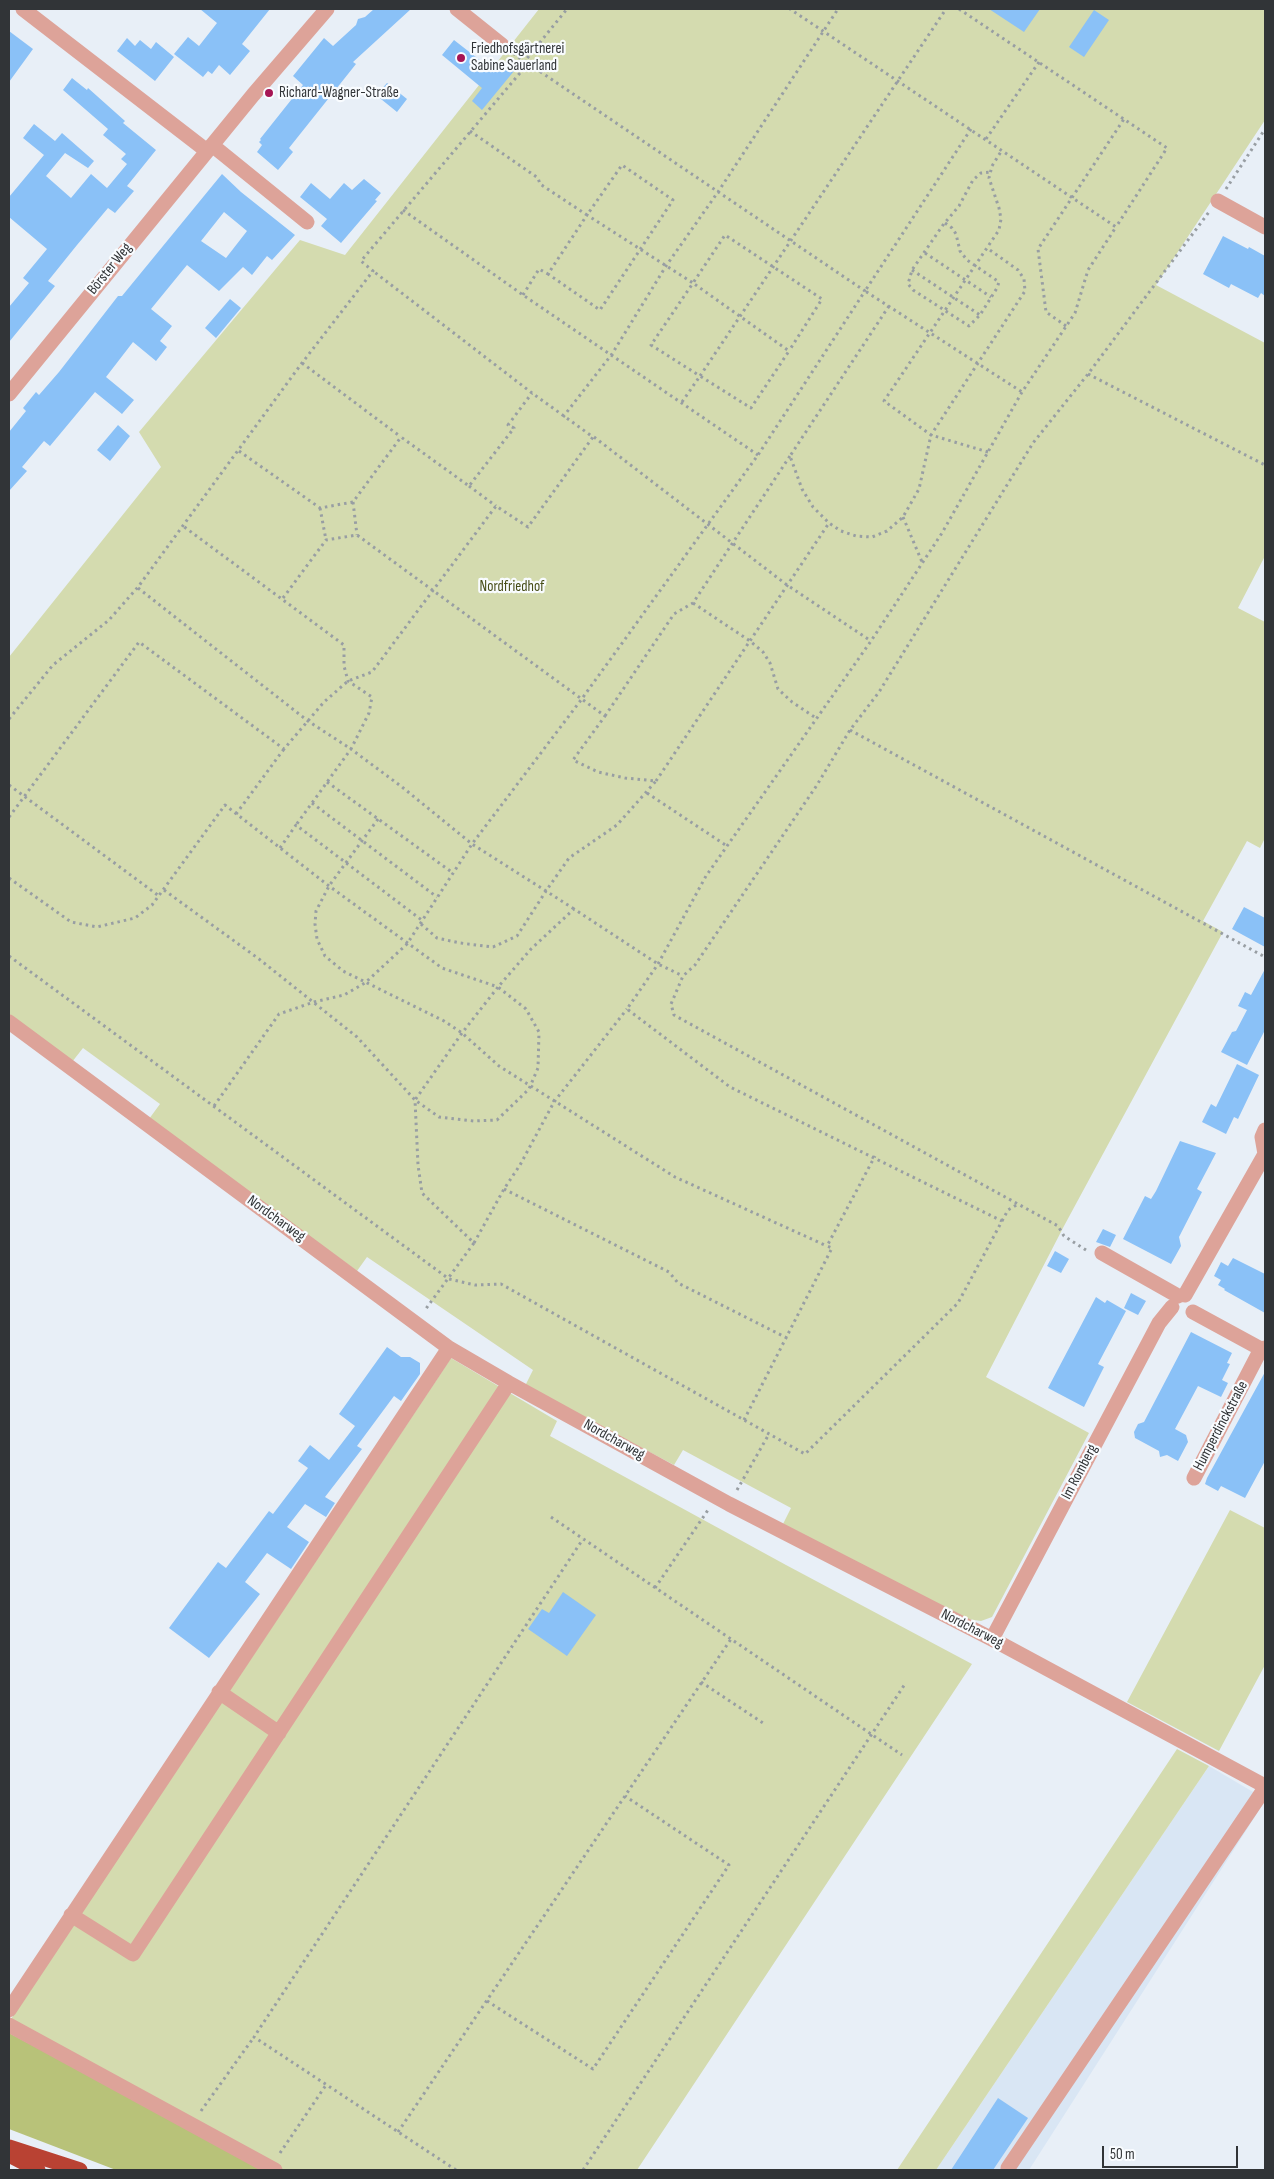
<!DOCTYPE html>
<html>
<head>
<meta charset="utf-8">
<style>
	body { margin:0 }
	#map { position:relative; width:1274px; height:2179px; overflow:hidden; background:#e8eff7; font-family:"Sofia Sans Condensed",sans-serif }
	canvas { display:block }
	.frame { position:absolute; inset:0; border:10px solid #313437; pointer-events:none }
	.scale { position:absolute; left:1102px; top:2146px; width:136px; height:22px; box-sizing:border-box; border:2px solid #313437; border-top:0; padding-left:6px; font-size:15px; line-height:18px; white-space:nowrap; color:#313437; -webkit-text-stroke:4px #f9fcff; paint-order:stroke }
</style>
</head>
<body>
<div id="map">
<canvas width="1274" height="2179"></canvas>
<div class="frame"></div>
<div class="scale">50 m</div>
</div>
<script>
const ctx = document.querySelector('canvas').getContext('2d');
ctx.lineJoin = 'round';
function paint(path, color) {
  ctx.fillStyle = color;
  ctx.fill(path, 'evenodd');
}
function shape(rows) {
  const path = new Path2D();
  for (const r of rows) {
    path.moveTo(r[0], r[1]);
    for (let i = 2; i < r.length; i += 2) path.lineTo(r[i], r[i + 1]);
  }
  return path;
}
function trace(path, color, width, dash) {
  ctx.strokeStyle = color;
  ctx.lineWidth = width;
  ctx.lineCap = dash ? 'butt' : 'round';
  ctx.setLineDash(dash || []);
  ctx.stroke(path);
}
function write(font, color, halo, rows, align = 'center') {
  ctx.font = font + ' "Sofia Sans Condensed",sans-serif';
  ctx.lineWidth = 4.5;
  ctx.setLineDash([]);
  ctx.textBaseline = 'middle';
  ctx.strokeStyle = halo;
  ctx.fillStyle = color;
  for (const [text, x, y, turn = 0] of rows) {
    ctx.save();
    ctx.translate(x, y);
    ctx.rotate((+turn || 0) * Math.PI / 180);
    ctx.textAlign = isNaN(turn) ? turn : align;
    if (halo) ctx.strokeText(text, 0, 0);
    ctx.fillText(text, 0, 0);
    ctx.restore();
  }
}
const built = shape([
	[1209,1766,1265,1799,1265,1801,1029,2170,936,2170]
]);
const green = shape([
	[539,9,1265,9,1265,120,1156,285,1265,343,1265,556,1238,608,1265,622,1265,838,1260,848,1247,841,1203,921,1223,932,1064,1226,986,1377,1089,1433,992,1617,981,1621,967,1619,783,1524,791,1508,683,1450,674,1465,525,1386,533,1370,367,1257,357,1271,149,1119,160,1104,83,1048,72,1062,9,1015,9,657,161,467,139,432,300,240,345,255],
	[451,1358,557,1421,550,1436,786,1565,972,1664,637,2170,280,2170,11,2019],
	[1230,1510,1265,1528,1265,1665,1219,1751,1127,1702],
	[1177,1749,1209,1766,936,2170,897,2170]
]);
const forest = shape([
	[9,2033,269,2170,116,2170,9,2129]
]);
const building = shape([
	[200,9,270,9,242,44,250,51,230,75,219,65,212,74,208,71,203,77,174,54,188,37,199,46,217,23],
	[374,9,411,9,353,62,356,64,289,148,293,152,278,170,257,152,262,145,259,142,261,140,260,139,303,85,293,76,324,38,333,46,356,25,358,19,365,17],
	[989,9,1040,9,1024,32],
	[1094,10,1109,20,1084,57,1069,47],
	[9,31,33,49,9,82],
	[127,38,135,46,140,40,151,49,156,42,174,57,155,81,117,51],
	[454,40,495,72,503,62,514,71,482,110,472,101,482,88,442,55],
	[72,78,87,90,88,88,125,121,123,123,156,150,127,186,134,191,115,213,108,208,77,245,48,281,55,286,9,342,9,307,29,283,23,278,47,249,9,217,9,197,44,155,23,138,34,124,55,141,62,133,94,161,88,168,65,153,46,176,71,198,91,174,107,188,127,164,121,159,126,154,103,135,108,129,63,90],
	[387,83,407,99,397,112,376,95],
	[222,174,241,192,295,235,272,260,267,256,252,275,243,267,219,291,187,265,151,309,172,326,160,341,167,347,156,361,133,342,106,377,134,400,122,414,95,392,50,446,44,441,22,467,27,471,9,491,9,432,26,411,23,408,36,392,39,395,59,372,118,296,122,296],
	[224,212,247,231,226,258,201,241],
	[364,179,381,193,375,200,377,201,341,243,321,226,327,219,300,197,311,183,330,199,344,183,352,190],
	[1223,236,1248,249,1249,247,1265,256,1265,296,1261,293,1258,298,1231,284,1229,288,1203,274],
	[230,299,241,308,216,338,205,328],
	[118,425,130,436,110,461,97,450],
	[1244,907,1265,918,1265,947,1232,929],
	[1265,969,1265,1030,1247,1065,1221,1052,1232,1032,1236,1031,1247,1010,1238,1006,1245,992,1251,995],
	[1237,1064,1259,1075,1238,1119,1234,1117,1226,1134,1202,1122,1211,1104,1216,1107],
	[1180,1141,1216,1153,1197,1189,1202,1192,1179,1237,1181,1246,1171,1264,1123,1239,1145,1196,1151,1199,1156,1191],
	[1103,1229,1116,1235,1110,1247,1096,1242],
	[1055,1251,1069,1259,1061,1273,1047,1266],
	[1233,1258,1265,1274,1265,1313,1224,1290,1225,1289,1218,1285,1221,1280,1214,1276,1221,1262,1228,1266],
	[1131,1293,1146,1301,1138,1315,1124,1308],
	[1096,1297,1105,1303,1107,1300,1126,1311,1098,1364,1104,1367,1084,1407,1048,1388],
	[1191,1332,1232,1353,1227,1363,1230,1364,1222,1380,1228,1383,1221,1397,1198,1386,1175,1429,1186,1435,1188,1442,1178,1461,1167,1455,1160,1457,1159,1451,1135,1438,1134,1432,1138,1424,1144,1422],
	[387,1347,401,1357,410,1357,420,1363,420,1374,401,1401,394,1396,357,1446,362,1449,325,1497,335,1503,326,1517,305,1504,287,1527,309,1542,291,1569,267,1553,245,1582,260,1594,209,1658,169,1628,218,1562,226,1568,269,1511,273,1514,308,1468,298,1461,310,1445,329,1460,355,1426,339,1414],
	[1265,1372,1265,1461,1245,1498,1221,1486,1218,1491,1205,1484,1207,1478],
	[563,1592,596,1615,567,1656,528,1629,542,1609,549,1613],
	[998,2098,1028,2118,993,2170,951,2170]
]);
const path = shape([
	[959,9,1167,148,1116,227],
	[971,129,865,291,1022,392],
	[470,131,538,178,540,184,587,215,622,165,673,200,600,310,548,274],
	[986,139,1039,62],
	[1226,189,1265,129],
	[403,210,523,295,758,455],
	[945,223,952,228,956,234,960,251,967,260,999,282,997,288,980,315,969,326,913,290,908,284,912,270,943,225,959,206,973,180,981,173,991,172],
	[925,253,991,297],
	[912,270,980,315],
	[523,295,539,269,548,274,587,215,693,283,651,345,700,376,946,9],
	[889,306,790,456,802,489,813,507,829,523,841,531,856,536,872,537,887,531,903,517,919,489,931,435,1025,291,1024,279,1018,270,987,248],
	[1066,326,1046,312,1038,249,1124,119],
	[302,363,401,437],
	[1088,374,1265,465],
	[682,402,700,376,751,408,789,351,693,283,725,235,822,299,789,351],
	[563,417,612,354,666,266,718,192,838,9],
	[594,437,787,585,871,641],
	[239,451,320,508,353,502,401,437,469,486,514,428,508,425,532,393],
	[988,452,931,435,884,401,999,230,1001,219,999,208,989,178,992,166,1002,150],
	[469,486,496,506],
	[353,502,357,535],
	[320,508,326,540],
	[903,517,922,562],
	[138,588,308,721,351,749,369,713,372,697,348,681,344,666,344,645,183,526],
	[283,598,326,540,357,535,605,716,573,760,598,772,625,778,656,781,617,825,569,858,546,891,472,844,402,787,351,749,296,825],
	[693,603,750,641,763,652,770,663,778,689,792,702,816,718],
	[605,716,674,614,693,603,790,456],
	[9,719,53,665,109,620,138,587,302,363,373,271,361,261,520,73,524,62,567,9],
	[850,730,1265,957],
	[656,781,829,523],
	[327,782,453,873],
	[9,785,159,896],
	[647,793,727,846],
	[312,803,437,897],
	[236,814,284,749],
	[9,817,139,642,284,749,324,702,348,681,372,672,496,506,528,527,593,437,532,393,373,271],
	[378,819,329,886,316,911,315,924,317,939,325,956,343,971,444,1021,462,1033,499,1066,675,1177,827,1246],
	[280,848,296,825,423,921],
	[9,878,71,922,97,927,135,918,152,905,225,805,329,886,442,968,498,987,462,1033,415,1100,439,1117,474,1121,497,1120,529,1089,538,1068,539,1032,526,1009,498,987,531,949,574,909,658,964,683,976],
	[164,890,259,959,357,1037,415,1100,418,1165,422,1193,474,1243,425,1310],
	[421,924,437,938,460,943,493,947,517,936,546,891,574,909],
	[9,956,449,1279,475,1285,501,1284,805,1454,958,1303,1002,1221,730,1087,627,1009,658,964,706,876,871,641,942,533,1022,392,1075,313,1088,270,1116,227,790,9],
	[214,1106,279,1014,314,1002,344,995,365,983,407,944,472,844,581,700,758,455,865,291,514,54],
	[504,1189,669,1272,678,1283,787,1338],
	[1002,1221,1008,1210,1018,1204],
	[474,1243,504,1189,520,1165,554,1102,627,1009],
	[1086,1250,1064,1236,1058,1226,683,1020,674,1015,671,1004,683,976,695,965,817,785,850,730,879,692,1033,443,1088,374,1209,212],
	[744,1420,832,1248,827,1246,875,1156],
	[737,1490,769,1434],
	[551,1517,902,1755],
	[655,1588,708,1510],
	[701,1682,766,1725],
	[487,2001,593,2069,729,1865,625,1796],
	[201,2111,254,2037],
	[398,2132,731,1639],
	[280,2153,326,2085],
	[456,2170,254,2037,583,1539],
	[583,2170,905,1684]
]);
const minor = shape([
	[23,9,207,151],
	[457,9,502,45],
	[212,145,307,222],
	[1218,201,1265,227],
	[9,394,253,95,327,9],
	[9,1022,449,1348,509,1383,729,1504,992,1639,1265,1786],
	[1102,1253,1178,1296],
	[1185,1295,1265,1154,1262,1137,1265,1130],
	[1193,1312,1261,1349,1265,1348],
	[1194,1478,1261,1349],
	[992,1639,1159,1323,1172,1307],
	[219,1692,279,1733],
	[71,1915,133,1954,509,1383],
	[9,2010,449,1348],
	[9,2025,275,2170],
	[1008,2168,1265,1788]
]);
const highway = shape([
	[9,2147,80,2170],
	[9,2155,38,2170]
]);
const markers = [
	[461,58,5,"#a61555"],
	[269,93,5,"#a61555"]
];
const poiNames = [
	["Friedhofsgärtnerei",471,49],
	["Sabine Sauerland",471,66],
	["Richard-Wagner-Straße",279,93]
];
const streetNames = [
	["Börster Weg",110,269,-51],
	["Nordcharweg",276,1219,36],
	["Humperdinckstraße",1221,1426,-62],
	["Nordcharweg",614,1440,29],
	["Im Romberg",1080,1472,-62],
	["Nordcharweg",972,1629,27]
];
const parkNames = [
	["Nordfriedhof",512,587]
];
paint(built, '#d9e6f4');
paint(green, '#d4dbaf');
paint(forest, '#b8c279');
paint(building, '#8ac1f7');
trace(path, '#989ea3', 3, [2.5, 4]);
trace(minor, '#dda399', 15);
trace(highway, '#b94233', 15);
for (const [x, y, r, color] of markers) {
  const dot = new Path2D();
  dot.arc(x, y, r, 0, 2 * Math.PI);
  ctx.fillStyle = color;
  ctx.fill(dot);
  trace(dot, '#f9fcff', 2);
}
write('15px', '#313437', '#f9fcff', poiNames, 'left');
write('15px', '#313437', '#f9fcff', streetNames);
write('15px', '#474d17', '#f9fcff', parkNames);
</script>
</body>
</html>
